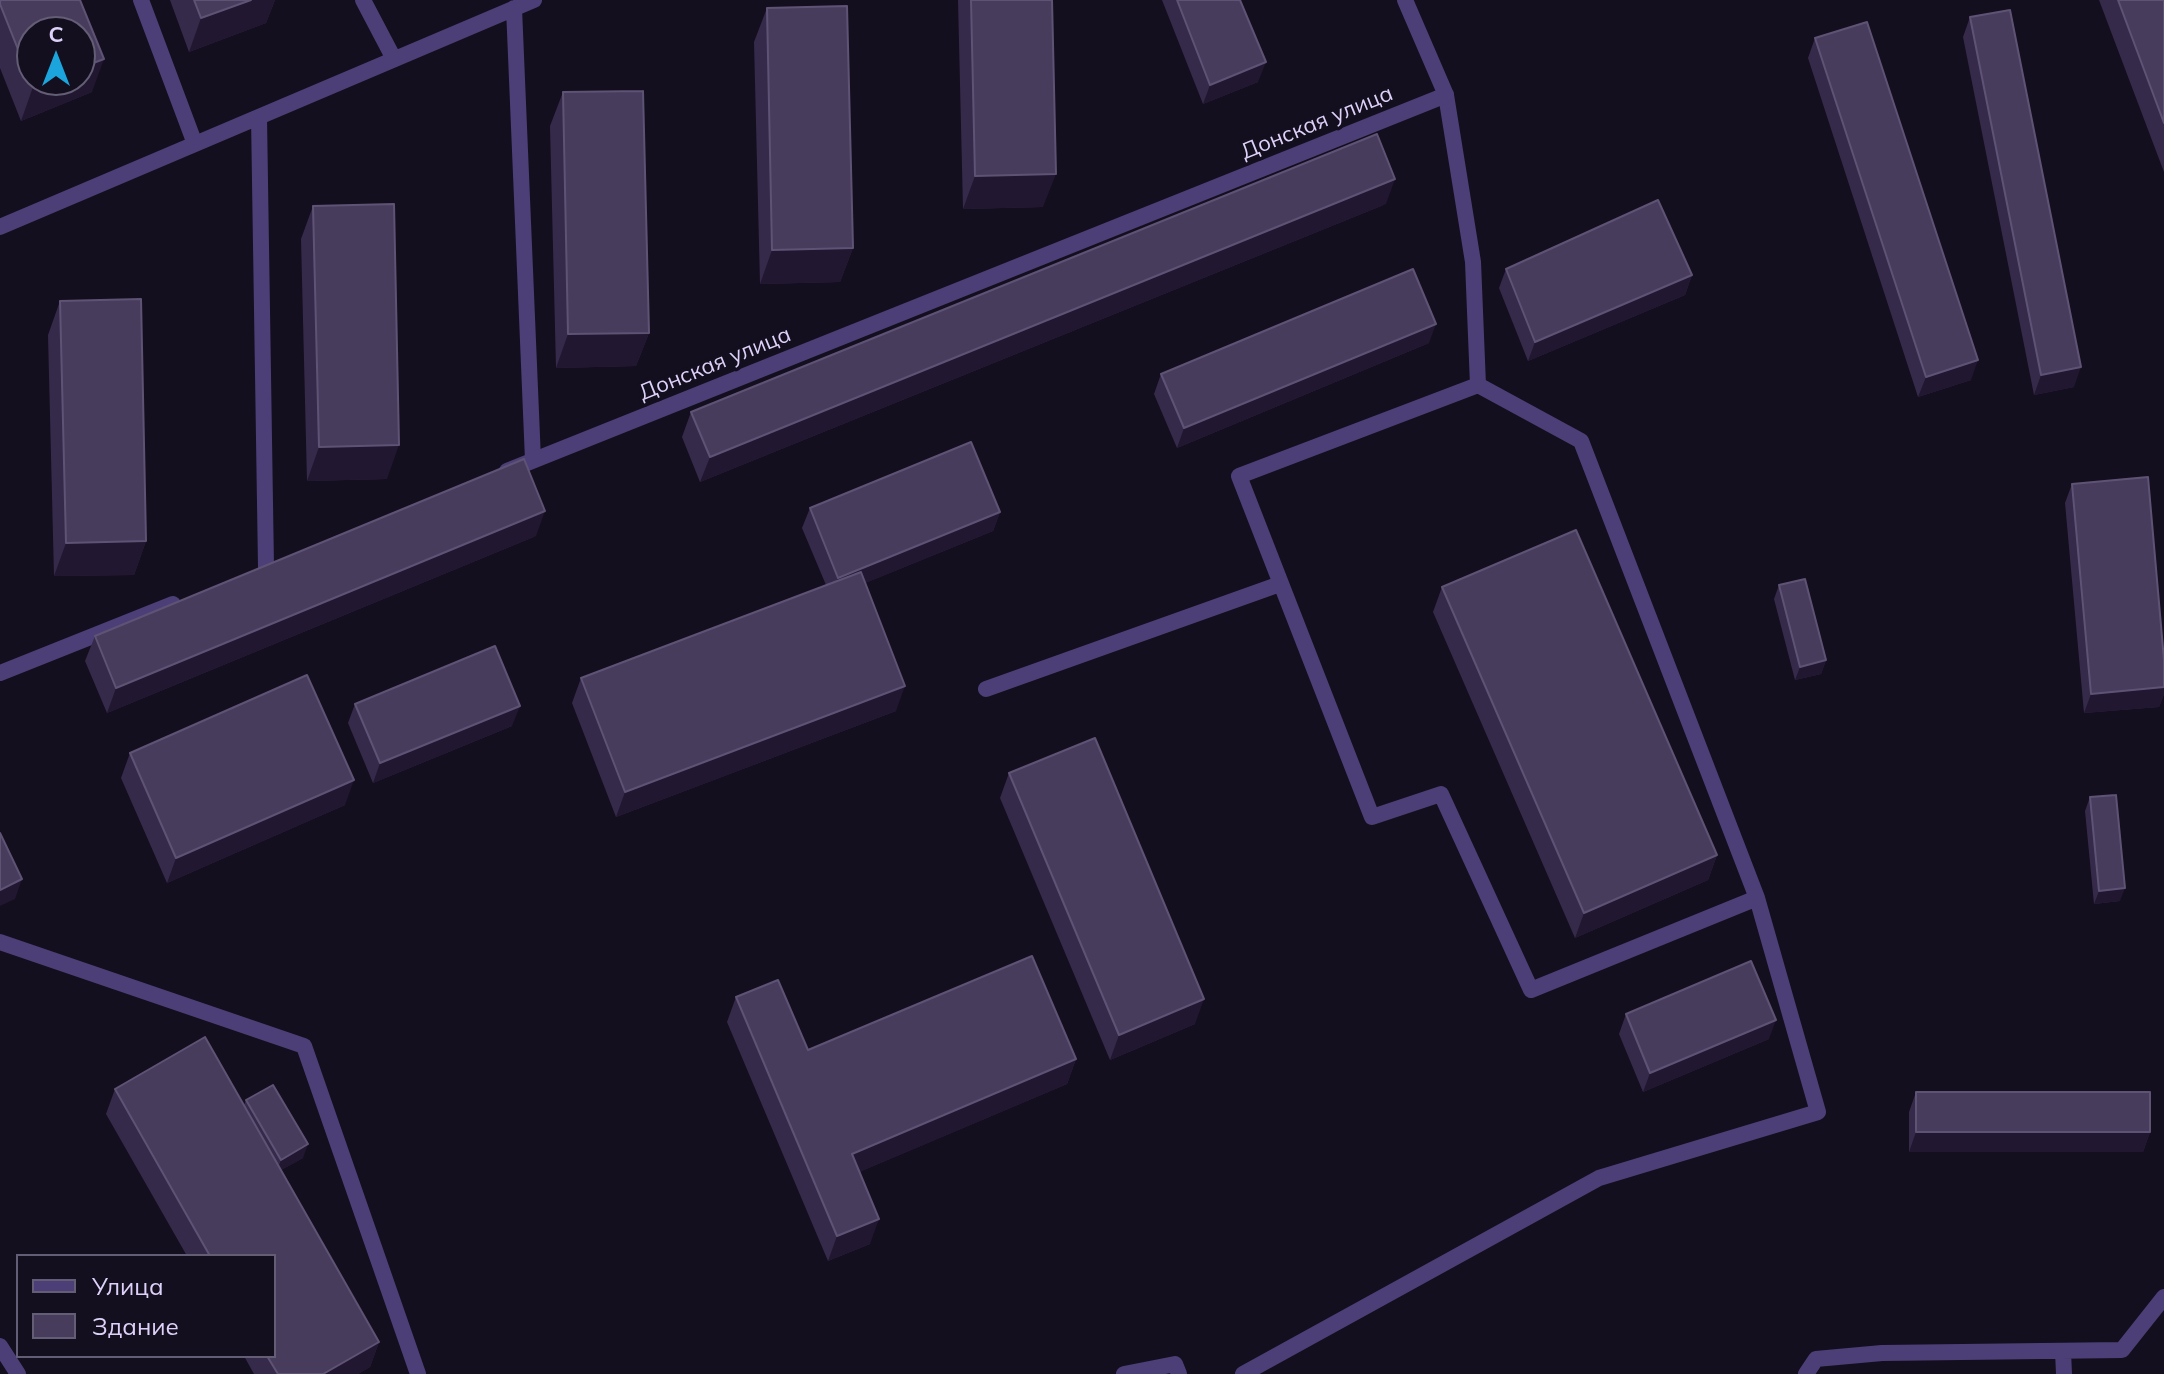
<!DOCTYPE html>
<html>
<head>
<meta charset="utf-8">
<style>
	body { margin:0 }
	#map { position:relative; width:2164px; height:1374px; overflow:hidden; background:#140f1e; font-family:Mulish,sans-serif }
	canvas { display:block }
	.legend { position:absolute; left:16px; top:1254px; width:260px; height:104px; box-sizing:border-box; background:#140f1e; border:2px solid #645d76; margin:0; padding:10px 14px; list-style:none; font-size:24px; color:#ddd1f9 }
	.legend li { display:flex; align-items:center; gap:16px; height:40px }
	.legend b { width:40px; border:2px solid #645d76 }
	.north { position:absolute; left:16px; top:16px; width:80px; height:80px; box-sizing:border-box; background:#140f1e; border:2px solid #645d76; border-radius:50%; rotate:0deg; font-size:22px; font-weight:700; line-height:32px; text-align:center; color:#ddd1f9 }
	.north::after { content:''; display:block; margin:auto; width:28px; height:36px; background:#1ba5dc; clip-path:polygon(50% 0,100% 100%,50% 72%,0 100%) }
</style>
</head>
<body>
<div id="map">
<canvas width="2164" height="1374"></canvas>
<ul class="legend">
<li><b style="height:10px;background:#4c3f77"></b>Улица</li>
<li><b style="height:22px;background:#483c5d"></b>Здание</li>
</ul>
<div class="north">С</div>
</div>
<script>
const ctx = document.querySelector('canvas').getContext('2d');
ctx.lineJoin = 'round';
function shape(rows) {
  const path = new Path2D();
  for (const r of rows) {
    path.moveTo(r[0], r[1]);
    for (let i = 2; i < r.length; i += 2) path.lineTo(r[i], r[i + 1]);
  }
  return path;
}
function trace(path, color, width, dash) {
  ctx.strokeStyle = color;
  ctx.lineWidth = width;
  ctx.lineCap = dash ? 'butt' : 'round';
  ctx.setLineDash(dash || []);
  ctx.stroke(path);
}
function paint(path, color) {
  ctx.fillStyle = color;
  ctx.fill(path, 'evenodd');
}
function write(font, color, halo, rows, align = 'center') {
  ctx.font = font + ' Mulish,sans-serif';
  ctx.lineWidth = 7;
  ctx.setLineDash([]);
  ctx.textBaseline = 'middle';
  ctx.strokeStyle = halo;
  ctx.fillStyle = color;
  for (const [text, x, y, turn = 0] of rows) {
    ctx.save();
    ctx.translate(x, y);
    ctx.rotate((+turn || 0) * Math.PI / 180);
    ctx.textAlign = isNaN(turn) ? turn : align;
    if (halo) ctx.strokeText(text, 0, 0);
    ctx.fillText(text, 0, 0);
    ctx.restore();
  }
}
const lane = shape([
	[141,0,195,144],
	[363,0,394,59],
	[514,8,533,460],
	[1446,95,1473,262,1478,385,1239,476,1372,817,1441,794,1531,990,1757,898],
	[259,117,266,567],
	[0,227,534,0],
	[986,689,1280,584],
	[0,942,304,1046,418,1374],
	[2063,1351,2064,1374],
	[1124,1374,1175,1364,1179,1374],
	[1243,1374,1599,1178,1818,1112,1757,898,1581,441,1478,385],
	[1806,1374,1816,1359,1882,1353,2122,1350,2164,1297]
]);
const street = shape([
	[507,471,1446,95,1405,0],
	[0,673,173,604],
	[0,1346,18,1374]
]);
const wall = shape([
	[0,0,92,92,21,121,0,68],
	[170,0,275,0,266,23,189,52],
	[958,0,1052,0,1043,207,963,209],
	[1162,0,1240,0,1258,82,1203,104],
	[2099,0,2164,0,2164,172],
	[767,8,853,248,840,282,760,284,754,42],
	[1970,17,2074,387,2034,395,1963,37],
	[1815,38,1971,380,1918,397,1808,58],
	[563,92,649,333,636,366,556,368,550,126],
	[1386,204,700,482,682,437,691,412],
	[313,206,387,479,307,481,301,239],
	[1506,269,1692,275,1685,295,1528,361,1499,288],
	[60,301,146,541,134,575,54,576,48,335],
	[1429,343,1177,448,1154,394,1161,374],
	[2072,484,2164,660,2164,694,2159,707,2084,713,2065,503],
	[810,508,1000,512,993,531,865,583,896,711,616,817,572,703,581,678,826,585,802,528],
	[536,536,107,713,85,661,95,636],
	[1779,585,1826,660,1821,674,1795,680,1774,599],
	[1442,587,1717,855,1708,880,1575,938,1433,612],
	[355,704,512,726,373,783,348,723],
	[130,753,345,805,167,883,121,778],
	[1009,773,1195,1024,1110,1060,1000,798],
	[2090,797,2120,901,2094,904,2085,811],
	[736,997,808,1050,1076,1059,1067,1084,859,1172,870,1244,828,1261,727,1022],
	[1626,1014,1769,1039,1643,1092,1619,1034],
	[115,1089,244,1105,246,1100,303,1158,281,1170,379,1342,370,1367,358,1374,254,1374,244,1356,274,1356,274,1256,187,1256,106,1114],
	[1916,1092,2150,1132,2143,1152,1909,1152,1909,1112]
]);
const shadedWall = shape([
	[251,0,275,0,266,23,189,52,201,18],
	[104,59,92,92,21,121,33,87,51,80,80,80,80,68],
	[1266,62,1258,82,1203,104,1210,85],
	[1056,174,1043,207,963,209,975,176],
	[1395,179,1386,204,700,482,710,457],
	[853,248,840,282,760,284,772,250],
	[1692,275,1685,295,1528,361,1535,342],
	[1436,324,1429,343,1177,448,1184,428],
	[649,333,636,366,556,368,568,334],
	[1978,360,1971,380,1918,397,1926,377],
	[2081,367,2074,387,2034,395,2041,375],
	[399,445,387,479,307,481,319,447],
	[545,511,536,536,107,713,116,688],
	[1000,512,993,531,831,597,838,578],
	[146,541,134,575,54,576,66,543],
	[1826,660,1821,674,1795,680,1800,667],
	[905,686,896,711,616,817,625,792],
	[2164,687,2164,694,2159,707,2084,713,2091,694],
	[520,706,512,726,373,783,380,763],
	[354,780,345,805,167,883,176,858],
	[1717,855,1708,880,1575,938,1584,913],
	[22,879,15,899,0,906,0,890],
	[2125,888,2120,901,2094,904,2099,891],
	[1204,999,1195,1024,1110,1060,1119,1035],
	[1776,1020,1769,1039,1643,1092,1650,1073],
	[1076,1059,1067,1084,843,1179,852,1154],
	[1916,1132,2150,1132,2143,1152,1909,1152],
	[308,1144,303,1158,276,1173,281,1160],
	[879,1219,870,1244,828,1261,837,1236],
	[379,1342,370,1367,358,1374,323,1374]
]);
const building = shape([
	[0,0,80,0,104,59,80,68,80,32,32,32,32,80,51,80,33,87,0,4,0,0],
	[194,0,251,0,201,18,194,0],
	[971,0,1052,0,1056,174,975,176,971,0],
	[1177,0,1240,0,1266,62,1210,85,1177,0],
	[2118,0,2164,0,2164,123,2118,0],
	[847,6,853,248,772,250,767,8,847,6],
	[2010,10,2081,367,2041,375,1970,17,2010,10],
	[1867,22,1978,360,1926,377,1815,38,1867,22],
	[643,91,649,333,568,334,563,92,643,91],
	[1377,134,1395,179,710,457,691,412,1377,134],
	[1658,200,1692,275,1535,342,1506,269,1658,200],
	[394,204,399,445,319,447,313,206,394,204],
	[1413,269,1436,324,1184,428,1161,374,1413,269],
	[141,299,146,541,66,543,60,301,141,299],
	[971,442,1000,512,838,578,810,508,971,442],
	[524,459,545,511,116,688,95,636,524,459],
	[2148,477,2164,660,2164,687,2091,694,2072,484,2148,477],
	[1576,530,1717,855,1584,913,1442,587,1576,530],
	[861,572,905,686,625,792,581,678,861,572],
	[1805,579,1826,660,1800,667,1779,585,1805,579],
	[495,646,520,706,380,763,355,704,495,646],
	[307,675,354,780,176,858,130,753,307,675],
	[1095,738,1204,999,1119,1035,1009,773,1095,738],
	[2116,795,2125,888,2099,891,2090,797,2116,795],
	[0,833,22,879,0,890,0,833],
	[1032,956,1076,1059,852,1154,879,1219,837,1236,736,997,778,980,808,1050,1032,956],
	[1751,961,1776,1020,1650,1073,1626,1014,1751,961],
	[205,1037,379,1342,323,1374,278,1374,267,1356,274,1356,274,1256,210,1256,115,1089,205,1037],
	[273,1085,308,1144,281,1160,246,1100,273,1085],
	[1916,1092,2150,1092,2150,1132,1916,1132,1916,1092]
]);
const streetNames = [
	["Донская улица",1317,123,-22],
	["Донская улица",715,364,-22]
];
trace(lane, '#4c3f77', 16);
trace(street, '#4c3f77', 16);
paint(wall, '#362a4a');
paint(shadedWall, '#211731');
paint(building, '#483c5d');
trace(building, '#5f5375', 2);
write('22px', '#ddd1f9', '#140f1e', streetNames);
</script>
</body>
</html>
